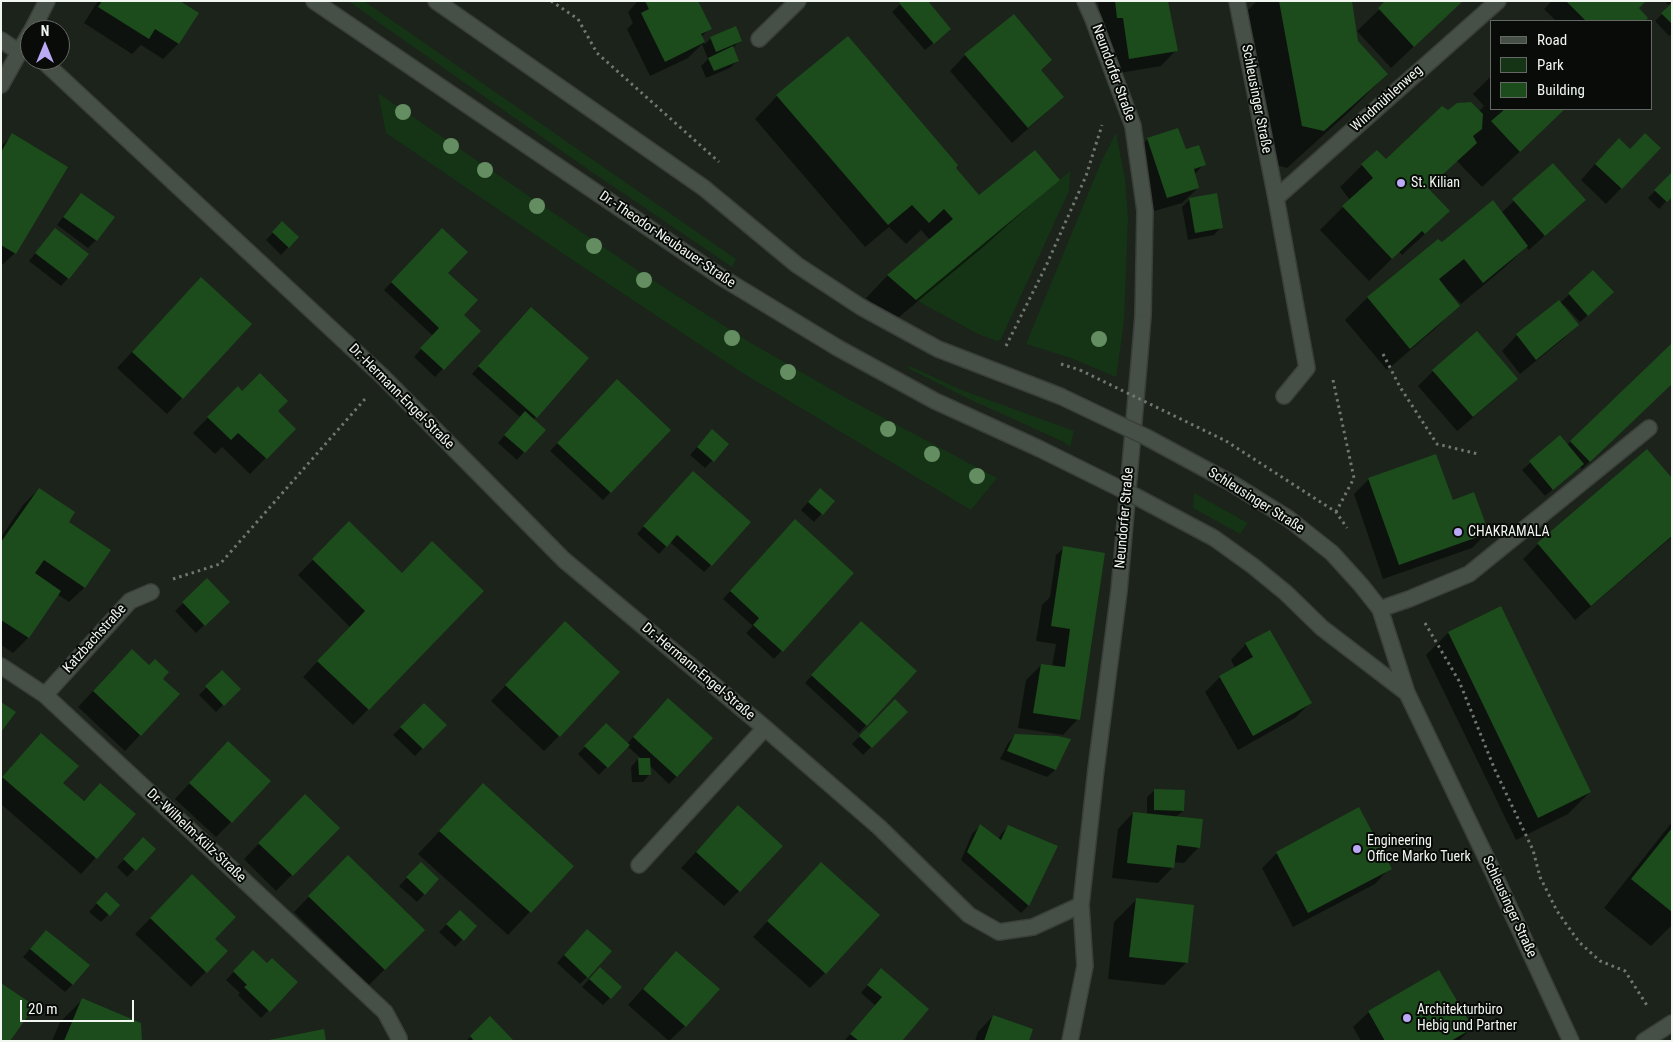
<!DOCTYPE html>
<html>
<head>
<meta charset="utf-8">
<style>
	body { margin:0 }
	#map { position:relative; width:1673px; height:1042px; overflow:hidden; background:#1b231b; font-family:"Roboto Condensed",sans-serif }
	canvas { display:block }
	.frame { position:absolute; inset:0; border:2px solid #f1f6f0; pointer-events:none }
	.legend { position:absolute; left:1490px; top:20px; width:162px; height:90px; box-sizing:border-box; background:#080b08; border:1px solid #656965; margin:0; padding:6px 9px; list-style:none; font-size:15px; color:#f1f6f0 }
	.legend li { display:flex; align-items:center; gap:10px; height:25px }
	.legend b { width:25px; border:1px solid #656965 }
	.north { position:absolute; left:20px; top:20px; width:50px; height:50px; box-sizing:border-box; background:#080b08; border:1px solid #656965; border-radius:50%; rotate:0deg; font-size:14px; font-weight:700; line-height:20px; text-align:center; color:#f1f6f0 }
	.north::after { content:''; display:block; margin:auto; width:18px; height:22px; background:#baaaf6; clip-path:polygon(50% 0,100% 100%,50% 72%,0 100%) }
	.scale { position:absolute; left:20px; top:1000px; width:114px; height:22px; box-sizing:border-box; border:2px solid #f1f6f0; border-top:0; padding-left:6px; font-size:15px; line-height:18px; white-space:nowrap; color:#f1f6f0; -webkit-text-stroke:4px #080b08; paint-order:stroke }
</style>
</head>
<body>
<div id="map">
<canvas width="1673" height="1042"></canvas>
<div class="frame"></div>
<ul class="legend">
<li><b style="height:6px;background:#475047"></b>Road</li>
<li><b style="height:14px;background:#153315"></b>Park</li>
<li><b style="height:14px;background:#1c4b1c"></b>Building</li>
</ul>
<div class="north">N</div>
<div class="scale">20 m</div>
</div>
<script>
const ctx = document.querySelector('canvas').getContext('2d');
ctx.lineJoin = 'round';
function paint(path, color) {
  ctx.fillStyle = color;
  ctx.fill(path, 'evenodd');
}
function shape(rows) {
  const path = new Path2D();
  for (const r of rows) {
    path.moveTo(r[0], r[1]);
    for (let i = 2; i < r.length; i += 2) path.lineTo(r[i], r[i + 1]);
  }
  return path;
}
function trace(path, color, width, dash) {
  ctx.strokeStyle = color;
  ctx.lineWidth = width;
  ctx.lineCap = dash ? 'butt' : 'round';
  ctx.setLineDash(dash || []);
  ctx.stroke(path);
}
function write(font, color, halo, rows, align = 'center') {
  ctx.font = font + ' "Roboto Condensed",sans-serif';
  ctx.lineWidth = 4;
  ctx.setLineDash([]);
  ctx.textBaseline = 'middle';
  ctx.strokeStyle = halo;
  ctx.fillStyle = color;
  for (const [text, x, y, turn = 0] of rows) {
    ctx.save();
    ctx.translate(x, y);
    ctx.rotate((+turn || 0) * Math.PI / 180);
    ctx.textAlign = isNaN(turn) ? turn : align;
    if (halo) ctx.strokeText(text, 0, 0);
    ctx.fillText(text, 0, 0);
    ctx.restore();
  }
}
const green = shape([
	[348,1,364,1,736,259,732,267,586,168],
	[378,93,643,274,751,343,848,399,997,478,971,510,741,372,565,255,386,133],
	[1116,133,1125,179,1128,217,1124,322,1116,377,1071,358,1026,344,1102,160],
	[1070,171,1069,191,1001,339,997,341,978,334,916,300],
	[910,366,959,389,1074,431,1070,447,1064,442,969,399,908,368],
	[1194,493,1248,523,1240,534,1193,508]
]);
const shadow = shape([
	[98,1,178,1,178,44,163,59,141,45,132,54,84,23],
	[638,1,697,1,710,28,701,37,705,44,711,38,740,40,733,48,738,60,730,68,706,78,701,66,708,59,702,44,688,58,650,76,627,29,633,23,628,12],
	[903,1,942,36,925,50,892,12],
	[1098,1,1167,1,1176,50,1161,66,1114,74,1108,33,1102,33],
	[1257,1,1351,1,1357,41,1387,74,1350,111,1287,168,1266,162,1239,19],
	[1383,1,1462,1,1391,68,1357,31,1385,4],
	[1552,1,1644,1,1637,8,1647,18,1643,21,1556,21,1544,9],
	[1665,1,1672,1,1672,2,1668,5],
	[1672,5,1672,33,1669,36,1655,21],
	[848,37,979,197,1058,180,982,248,893,322,866,298,888,275,930,240,921,230,906,244,889,227,865,247,755,119,777,96],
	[965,55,1040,71,1047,112,1012,143,950,71],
	[1492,75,1492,109,1565,109,1482,187,1457,161,1427,188,1426,233,1402,255,1399,252,1369,281,1320,230,1350,200,1340,187,1362,165,1386,161,1448,111,1478,112,1484,106,1473,94],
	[13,135,15,253,1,266,1,146],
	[1148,139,1185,151,1204,164,1194,175,1198,188,1182,203,1151,212,1132,154],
	[1659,148,1606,204,1581,180,1603,155,1630,150],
	[1553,165,1584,200,1529,250,1526,247,1504,268,1461,304,1449,291,1448,292,1458,306,1436,328,1387,370,1345,320,1367,298,1442,244,1501,213],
	[1671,175,1672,195,1659,209,1648,198],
	[82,194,113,217,96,240,88,248,57,225,74,202],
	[1190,199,1221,227,1214,235,1188,240,1182,207],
	[282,223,298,237,281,255,266,240],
	[55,230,68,278,61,286,29,261],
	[442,230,447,273,462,315,479,331,435,377,414,357,433,336,384,290],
	[1593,272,1605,300,1580,322,1564,305,1563,307,1577,325,1562,340,1520,374,1502,351,1517,335,1559,302,1560,303],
	[186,294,251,324,167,414,117,368],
	[523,316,536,417,533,420,524,452,517,460,498,443,520,417,472,374],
	[1672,345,1672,383,1582,469,1580,467,1545,496,1522,470,1560,437,1567,445],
	[1433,371,1516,379,1501,394,1457,431,1418,386],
	[238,387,242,392,276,411,294,429,250,474,222,447,215,454,193,433],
	[610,388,669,430,603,500,550,451],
	[705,438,728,444,705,468,690,455],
	[1369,479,1452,502,1487,533,1472,548,1383,579,1354,494],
	[685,480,711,565,704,572,670,542,659,554,637,534],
	[1672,480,1672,537,1575,620,1523,559,1538,544],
	[39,489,67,523,85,587,69,602,57,594,28,638,13,653,1,645,1,537,23,505],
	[813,497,833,501,814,522,801,510],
	[349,523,402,574,482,591,353,725,303,677,350,627,298,575],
	[787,528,852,573,774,659,746,633,753,626,723,599],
	[1064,548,1078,719,1063,735,1018,728,1026,680,1041,665,1052,666,1056,644,1036,641,1042,605,1050,597,1056,555],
	[207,580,228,602,196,633,175,611],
	[1501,608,1590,792,1568,814,1516,840,1426,655,1448,633],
	[854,630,915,671,859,733,805,683],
	[550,638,559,736,544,751,491,701],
	[1246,644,1310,703,1295,718,1238,750,1205,692,1220,677,1235,668,1231,660],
	[116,666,149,666,162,679,140,735,125,751,78,707],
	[222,672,239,689,216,712,199,695],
	[895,701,906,712,863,755,852,744],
	[424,705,445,725,415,756,393,735],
	[660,707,677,776,669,784,650,766,650,774,643,782,632,782,631,767,638,759,642,759,627,746,599,775,578,754,606,725,627,744],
	[41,735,62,783,83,801,100,785,134,815,81,874,1,804,1,778],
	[1016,735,1055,770,1047,777,1000,759,1008,743],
	[213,758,231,822,216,837,175,799],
	[483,785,573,866,508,935,418,854],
	[1155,790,1183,811,1176,817,1199,847,1184,863,1174,862,1173,867,1158,883,1112,878,1118,829,1133,813,1147,814,1147,797],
	[305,796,338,828,276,891,244,859],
	[738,807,739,891,724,906,681,868],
	[1672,822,1672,925,1651,946,1604,908],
	[980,826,998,840,1001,834,1008,827,1056,847,1028,906,1021,913,961,860,972,834],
	[143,839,154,849,127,877,117,867],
	[1277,853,1390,868,1375,884,1293,927,1262,868],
	[348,857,424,930,369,985,294,912],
	[421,863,438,879,417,902,399,886],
	[192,876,213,939,226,951,191,987,135,934],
	[806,879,825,973,810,988,753,937],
	[1136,900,1186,963,1164,985,1108,979,1114,922],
	[99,901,118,905,101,922,89,912],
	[460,911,475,926,455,947,439,932],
	[46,931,73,984,65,992,23,957],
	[579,938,587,977,580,984,557,963],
	[253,952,267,965,296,982,261,1018,238,995,240,993,226,980],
	[676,952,685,1026,669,1041,628,1005],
	[592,976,610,998,603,1005,582,987],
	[874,977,901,1041,844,1041,875,1005,861,993],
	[83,999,140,1041,52,1041,60,1022],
	[1369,1012,1471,1028,1459,1041,1361,1041,1353,1027],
	[993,1016,1027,1041,975,1041,978,1032],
	[490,1018,510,1041,466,1041]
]);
const building = shape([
	[102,1,180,1,199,13,179,44,155,29,149,39,98,7],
	[645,1,698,1,712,29,701,34,705,42,665,62,641,13,649,9],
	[901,1,928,1,951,29,934,44,899,3],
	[1115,1,1168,1,1178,51,1129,59,1123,18,1117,18],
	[1279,1,1352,1,1358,41,1388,74,1324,131,1302,126],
	[1385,1,1463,1,1414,47,1378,8],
	[1566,1,1646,1,1639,8,1648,18,1645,21,1586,21],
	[1672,3,1672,24,1661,13],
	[1014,14,1052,60,1041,70,1064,97,1028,128,964,54],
	[736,26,742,41,716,52,710,37],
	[848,36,958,165,956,168,979,195,1035,150,1060,180,916,300,887,275,953,219,944,209,929,223,912,205,888,225,776,95],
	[733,46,739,61,714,71,708,58],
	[1471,102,1483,114,1482,129,1473,136,1477,143,1428,188,1450,211,1425,234,1422,231,1392,259,1342,206,1373,178,1361,164,1377,150,1386,159,1442,106,1448,110,1457,103],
	[1505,109,1565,109,1520,152,1491,121],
	[1178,128,1186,149,1199,145,1206,165,1194,169,1199,188,1167,198,1147,138],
	[12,133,68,167,16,254,1,245,1,152],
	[1645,133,1661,148,1622,189,1595,164,1619,138,1630,149],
	[1553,163,1586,200,1545,236,1512,199],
	[1671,173,1672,197,1667,202,1654,190],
	[81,193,115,217,97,241,63,217],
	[1217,193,1223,228,1195,233,1189,198],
	[1493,200,1528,246,1483,283,1464,259,1439,279,1460,306,1410,349,1367,297,1438,239,1442,242],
	[282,221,299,237,289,248,272,232],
	[55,228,89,254,69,279,35,253],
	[442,228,468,252,448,273,478,300,464,315,481,331,444,370,420,348,439,328,391,282],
	[1593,270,1614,292,1588,316,1568,293],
	[201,277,252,324,183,399,132,352],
	[1559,300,1579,325,1536,360,1516,334],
	[531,307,589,358,537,418,478,366],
	[1477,331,1518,379,1473,417,1432,370],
	[1672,343,1672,384,1590,462,1570,441],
	[260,373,288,401,278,411,296,429,267,459,238,433,231,440,207,417,238,386,242,391],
	[617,379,671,430,611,493,557,443],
	[525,411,546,430,525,453,504,435],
	[712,429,729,444,714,462,697,447],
	[1560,435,1584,464,1553,490,1529,461],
	[1647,449,1672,478,1672,536,1591,606,1537,543],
	[1436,454,1453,500,1474,492,1489,533,1399,565,1368,478],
	[693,471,751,522,712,566,677,535,667,547,643,526],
	[39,488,75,512,69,522,111,550,85,588,44,560,35,573,61,591,29,638,1,620,1,542],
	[820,488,835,501,823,515,808,502],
	[795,519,854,573,783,652,753,625,759,618,730,591],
	[349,521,402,573,432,541,484,591,369,710,317,661,365,611,312,559],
	[1063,546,1105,553,1080,720,1033,713,1041,664,1065,667,1070,629,1051,626],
	[207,578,230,602,205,626,182,602],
	[1501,606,1591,792,1538,818,1448,632],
	[565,621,620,672,560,737,505,685],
	[861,621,917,671,867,726,811,675],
	[1270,630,1312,703,1253,736,1219,676,1253,657,1245,643],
	[132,649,149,665,155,659,169,672,163,679,180,694,141,736,93,691],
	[222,670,241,689,224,706,205,686],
	[668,698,713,738,677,777,633,737],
	[895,699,908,712,872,748,859,736],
	[1,702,16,712,1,732],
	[424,703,447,725,423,749,400,727],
	[606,723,630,745,608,768,584,746],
	[41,733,79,766,63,783,84,801,100,783,136,814,97,859,2,777],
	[1015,734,1058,736,1071,739,1056,770,1007,751],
	[228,741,271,781,232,823,189,783],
	[638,758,650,758,651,775,639,775],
	[483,783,574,866,531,913,439,831],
	[1154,789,1185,790,1184,811,1154,810],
	[305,794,340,828,293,876,258,843],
	[738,805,783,846,740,892,696,852],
	[1359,807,1392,869,1308,913,1276,852],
	[1133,812,1203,819,1200,848,1177,845,1174,868,1127,863],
	[980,824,1001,840,1008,825,1058,846,1029,906,967,852],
	[1672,828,1672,912,1631,879],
	[143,837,156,849,136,871,123,859],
	[348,855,425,930,385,970,308,896],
	[421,862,439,879,425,895,406,877],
	[821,862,880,915,826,974,767,921],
	[192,874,236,917,215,939,228,951,207,973,150,918],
	[106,892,120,905,110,916,96,903],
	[1136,898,1194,905,1188,963,1129,957],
	[460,910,477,926,464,941,446,924],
	[587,929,612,951,588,978,564,955],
	[46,930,90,965,73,985,30,949],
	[253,950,267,963,272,958,298,982,270,1012,244,987,247,985,233,971],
	[676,951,720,989,686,1027,643,989],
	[600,967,622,987,611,999,589,979],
	[881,968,929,1009,902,1041,859,1041,850,1034,882,997,867,985],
	[1439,970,1473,1028,1451,1041,1385,1041,1368,1011],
	[1,983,35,1006,10,1041,1,1041],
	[82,998,141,1023,142,1041,64,1041],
	[993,1015,1033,1029,1029,1041,984,1041],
	[490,1016,513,1040,511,1041,474,1041,470,1036],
	[324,1029,326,1041,269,1041,269,1040]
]);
const path = shape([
	[551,1,578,19,597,53,719,162],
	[1006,346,1046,266,1086,176,1102,125],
	[1383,354,1400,387,1437,444,1478,454],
	[1061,364,1080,370],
	[1333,380,1354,478,1336,512],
	[1226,441,1336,512,1347,528],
	[173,579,220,564,365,399],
	[1425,623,1459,681,1495,770,1533,850,1540,877,1557,911,1579,942,1600,961,1625,971,1648,1007]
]);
const service = shape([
	[759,39,798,1],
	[1,40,19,52],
	[1380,609,1409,599,1469,574,1649,428]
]);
const minor = shape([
	[1237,1,1276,198,1307,368,1284,396],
	[32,30,47,1],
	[42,60,383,377,564,560,765,728,879,827,969,915,999,932,1033,927,1081,905],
	[1,85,30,33],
	[1276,198,1498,1],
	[1,666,45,695,385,1012,399,1038,399,1041],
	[45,695,130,601,151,592],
	[639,865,765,728],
	[1070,1041,1085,966,1081,905,1096,769,1119,591,1139,364,1143,316,1145,211,1133,126,1093,19,1085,1],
	[1644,1041,1672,1023]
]);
const secondary = shape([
	[314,1,721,277,838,348,935,401,1038,448],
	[436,1,704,188,797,265,861,307,938,349,1060,396],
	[1233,484,1289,519,1332,553,1361,585,1380,609,1407,693,1493,872,1571,1041],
	[1214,538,1253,566,1286,593,1322,628,1407,693]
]);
const pathBridge = shape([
	[1080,370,1226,441]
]);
const secondaryBridge = shape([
	[1060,396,1146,437,1233,484],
	[1038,448,1135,496,1214,538]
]);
const trees = [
	[403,112],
	[451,146],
	[485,170],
	[537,206],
	[594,246],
	[644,280],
	[732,338],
	[1099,339],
	[788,372],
	[888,429],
	[932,454],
	[977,476]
];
const markers = [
	[1401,183,5,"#baaaf6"],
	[1458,532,5,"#baaaf6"],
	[1357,849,5,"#baaaf6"],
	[1407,1018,5,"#baaaf6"]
];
const streetNames = [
	["Neundorfer Straße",1113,73,70],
	["Schleusinger Straße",1256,99,79],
	["Windmühlenweg",1387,99,-42],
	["Dr.-Theodor-Neubauer-Straße",667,240,34],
	["Dr.-Hermann-Engel-Straße",401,397,45],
	["Schleusinger Straße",1256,501,32],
	["Neundorfer Straße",1125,518,-85],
	["Katzbachstraße",95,639,-48],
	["Dr.-Hermann-Engel-Straße",698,672,40],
	["Dr.-Wilhelm-Külz-Straße",196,836,43],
	["Schleusinger Straße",1509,907,65]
];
const poiNames = [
	["St. Kilian",1411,183],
	["CHAKRAMALA",1468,532],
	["Engineering",1367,841],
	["Office Marko Tuerk",1367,857],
	["Architekturbüro",1417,1010],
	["Hebig und Partner",1417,1026]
];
paint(green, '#153315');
paint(shadow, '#0007');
paint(building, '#1c4b1c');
trace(service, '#3a3f39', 18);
trace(minor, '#3a3f39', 18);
trace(secondary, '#3a3f39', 18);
trace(path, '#717770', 3, [2.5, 4]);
trace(service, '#475047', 15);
trace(minor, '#475047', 15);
trace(secondary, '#475047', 15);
trace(secondaryBridge, '#3a3f39', 18, []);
trace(pathBridge, '#717770', 3, [2.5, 4]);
trace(secondaryBridge, '#475047', 15);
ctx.fillStyle = '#648e62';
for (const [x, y] of trees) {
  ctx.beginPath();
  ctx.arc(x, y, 8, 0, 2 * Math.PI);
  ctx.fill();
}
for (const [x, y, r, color] of markers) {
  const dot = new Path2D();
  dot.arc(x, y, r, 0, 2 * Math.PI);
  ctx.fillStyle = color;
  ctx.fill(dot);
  trace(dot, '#080b08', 2);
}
write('14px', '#f1f6f0', '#080b08', streetNames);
write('14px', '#f1f6f0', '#080b08', poiNames, 'left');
</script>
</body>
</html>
